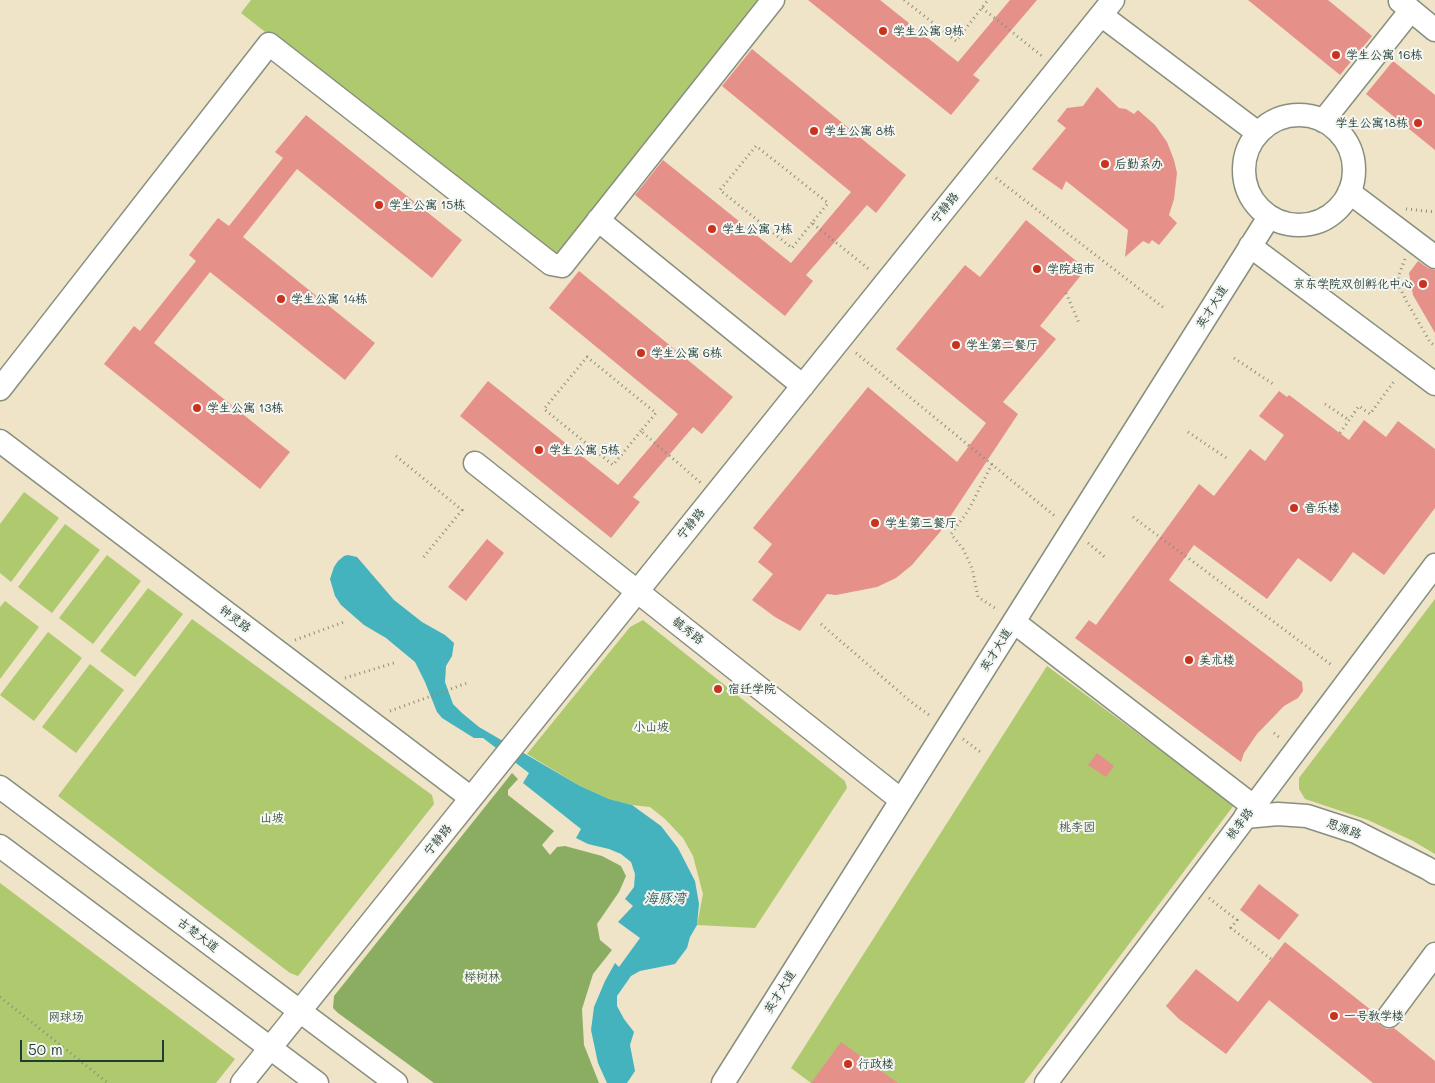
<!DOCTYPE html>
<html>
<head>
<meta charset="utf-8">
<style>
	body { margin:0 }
	#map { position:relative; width:1435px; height:1083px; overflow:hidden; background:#efe3c8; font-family:Mali,sans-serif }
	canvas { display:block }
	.scale { position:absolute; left:20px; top:1040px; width:144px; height:22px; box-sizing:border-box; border:2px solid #1f3d34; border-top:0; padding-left:6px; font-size:15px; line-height:18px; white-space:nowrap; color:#1f3d34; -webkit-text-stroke:4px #f6f6f2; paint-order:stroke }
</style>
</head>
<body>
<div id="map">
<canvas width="1435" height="1083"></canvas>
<div class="scale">50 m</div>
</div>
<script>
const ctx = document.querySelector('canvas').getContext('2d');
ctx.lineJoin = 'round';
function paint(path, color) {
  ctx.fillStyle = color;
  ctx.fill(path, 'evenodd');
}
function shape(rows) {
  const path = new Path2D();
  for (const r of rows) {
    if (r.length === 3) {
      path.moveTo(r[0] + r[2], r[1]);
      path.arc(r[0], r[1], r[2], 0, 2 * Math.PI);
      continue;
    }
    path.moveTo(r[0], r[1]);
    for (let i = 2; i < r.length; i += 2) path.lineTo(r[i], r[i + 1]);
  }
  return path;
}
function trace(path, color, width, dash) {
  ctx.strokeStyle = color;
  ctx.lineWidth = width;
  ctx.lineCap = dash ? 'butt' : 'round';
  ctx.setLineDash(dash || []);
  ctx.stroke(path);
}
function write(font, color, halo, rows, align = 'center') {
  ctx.font = font + ' Mali,"LXGW WenKai TC",sans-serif';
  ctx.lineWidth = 4;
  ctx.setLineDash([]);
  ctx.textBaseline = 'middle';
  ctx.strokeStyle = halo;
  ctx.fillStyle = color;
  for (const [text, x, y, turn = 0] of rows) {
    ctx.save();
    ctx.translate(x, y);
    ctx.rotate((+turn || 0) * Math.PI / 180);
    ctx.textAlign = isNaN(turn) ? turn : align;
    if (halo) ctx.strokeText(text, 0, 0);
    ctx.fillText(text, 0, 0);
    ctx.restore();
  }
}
const green = shape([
	[251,0,761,0,555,259,241,13],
	[24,492,59,518,11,582,0,573,0,524],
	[65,524,100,550,52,613,18,587],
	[107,555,141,581,93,644,59,618],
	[148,588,183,614,135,677,100,651],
	[1435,599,1435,854,1413,841,1368,820,1305,799,1299,789,1299,778],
	[5,601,39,627,0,679,0,607],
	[192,619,432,795,434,804,298,976,290,973,58,796],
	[643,620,845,781,847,788,755,928,697,925,703,894,693,856,683,838,665,819,650,807,632,805,609,799,580,786,527,754,630,627],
	[48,632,82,658,34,721,0,695],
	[90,664,124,690,76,753,42,727],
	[1047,666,1234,805,1024,1083,811,1083,791,1068],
	[0,883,235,1059,216,1083,0,1083]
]);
const forest = shape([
	[512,773,518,779,508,790,508,795,554,831,542,845,550,855,557,847,565,846,602,856,621,866,626,876,619,892,597,924,600,940,612,950,593,974,582,1009,584,1045,599,1083,434,1083,338,1013,333,1008,334,996]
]);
const water = shape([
	[348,555,357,557,394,600,422,622,445,635,454,643,452,656,446,666,445,682,453,704,462,713,479,727,580,786,609,799,632,805,661,826,678,848,695,881,699,904,697,925,690,937,687,948,675,964,640,971,631,976,617,996,617,1006,624,1019,634,1032,630,1045,635,1071,627,1083,607,1083,598,1063,591,1030,594,1007,605,981,615,963,619,967,640,938,618,922,633,906,625,899,634,887,635,874,631,862,621,854,609,849,588,844,576,838,581,829,523,783,529,773,483,738,474,738,442,718,437,712,425,682,415,662,386,638,364,625,341,605,335,596,330,579,334,567,338,561,344,556]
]);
const building = shape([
	[808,0,880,0,958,62,1010,0,1037,0,973,75,980,80,951,115],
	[1248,0,1328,0,1372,36,1340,75],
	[752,49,906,175,876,213,867,205,806,275,813,281,785,316,635,195,663,160,791,263,851,192,722,86],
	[1393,61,1435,95,1435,150,1366,94],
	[1097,87,1119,108,1126,109,1134,114,1138,110,1155,125,1167,142,1174,160,1177,173,1174,199,1169,215,1177,223,1159,245,1152,240,1149,244,1143,241,1125,257,1128,230,1066,181,1062,190,1032,169,1066,128,1057,121,1067,108,1083,106],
	[306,115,462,240,432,278,297,169,243,237,375,343,345,380,210,272,154,343,290,452,260,489,104,364,134,326,140,331,196,261,189,255,218,218,229,226,283,158,275,152],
	[1026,220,1086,269,1040,326,1056,339,1003,402,1018,414,940,532,912,565,896,578,877,587,836,595,827,594,800,631,775,617,752,600,773,574,758,562,772,544,753,528,868,387,957,462,986,423,896,349,965,265,980,277],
	[1418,261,1428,268,1435,270,1435,333,1413,295,1409,273],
	[579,271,733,397,702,434,693,427,633,497,640,502,611,538,460,416,488,381,618,485,678,414,549,308],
	[1279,391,1287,397,1289,395,1349,440,1364,420,1386,437,1398,421,1435,449,1435,508,1384,575,1353,552,1331,582,1298,558,1267,599,1194,545,1169,580,1302,682,1303,691,1298,698,1284,706,1257,734,1244,753,1241,762,1075,638,1089,620,1096,625,1199,484,1214,496,1250,449,1265,461,1284,435,1259,416],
	[487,539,504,553,466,601,448,587],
	[1097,753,1114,766,1106,777,1088,765],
	[1259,884,1299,915,1279,940,1240,910],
	[1285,942,1376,1014,1377,1021,1381,1026,1387,1029,1394,1028,1435,1061,1435,1083,1373,1083,1269,1000,1226,1054,1179,1019,1166,1006,1196,969,1238,1002],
	[841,1042,898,1083,811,1083]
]);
const path = shape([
	[904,0,956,41,988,0],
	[982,8,1042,56],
	[996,178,1164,308],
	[1406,209,1435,212],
	[812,223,792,248,720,190,756,146,828,203,812,223,870,270],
	[1405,259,1398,277,1399,286,1407,302,1430,342,1435,346],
	[1066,293,1079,323],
	[856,353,1056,517],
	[1234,358,1273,384],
	[1325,404,1349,420],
	[641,431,613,465,544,409,587,357,656,413,641,431,701,483],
	[1188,432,1228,459],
	[1340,433,1359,406,1370,414,1395,380],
	[396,456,462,510,422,559],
	[992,464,968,511,951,534,963,549,972,568,978,597,998,610],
	[1133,517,1333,666],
	[1088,543,1107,559],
	[821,624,911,702,932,717],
	[295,640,344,622],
	[345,678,397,662],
	[390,711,467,683],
	[1274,733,1281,739],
	[963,739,983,754],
	[1209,898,1237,920,1231,928,1271,959],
	[0,997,108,1083]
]);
const minor = shape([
	[1400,1,1435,30],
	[1101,15,1258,133],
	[1299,170,55],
	[1323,121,1411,10],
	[1349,192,1435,257],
	[598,220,803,386],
	[1250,246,1435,384],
	[0,389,269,44,551,264,562,266,773,0],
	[0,441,471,798],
	[475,463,901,800],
	[1014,622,1253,806],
	[0,787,396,1083],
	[1245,817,1278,814,1307,816,1356,832,1427,868,1435,873],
	[0,846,317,1083],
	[1389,1016,1435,954],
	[242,1083,1113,0],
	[723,1083,1269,217],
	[1046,1083,1435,565]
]);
const markers = [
	[883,31,5,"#c8321e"],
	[1336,55,5,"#c8321e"],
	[1418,123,5,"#c8321e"],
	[814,131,5,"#c8321e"],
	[1105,164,5,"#c8321e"],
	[379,205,5,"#c8321e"],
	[712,229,5,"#c8321e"],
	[1037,269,5,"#c8321e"],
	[1423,284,5,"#c8321e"],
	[281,299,5,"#c8321e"],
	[956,345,5,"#c8321e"],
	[641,353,5,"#c8321e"],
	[197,408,5,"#c8321e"],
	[539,450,5,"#c8321e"],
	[1294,508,5,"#c8321e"],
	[875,523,5,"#c8321e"],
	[1189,660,5,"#c8321e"],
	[718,689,5,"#c8321e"],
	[1334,1016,5,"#c8321e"],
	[848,1064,5,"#c8321e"]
];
const poiNames = [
	["学生公寓 9栋",893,31],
	["学生公寓 16栋",1346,55],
	["学生公寓18栋",1408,123,"right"],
	["学生公寓 8栋",824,131],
	["后勤系办",1115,164],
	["学生公寓 15栋",389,205],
	["学生公寓 7栋",722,229],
	["学院超市",1047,269],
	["京东学院双创孵化中心",1413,284,"right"],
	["学生公寓 14栋",291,299],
	["学生第二餐厅",966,345],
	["学生公寓 6栋",651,353],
	["学生公寓 13栋",207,408],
	["学生公寓 5栋",549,450],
	["音乐楼",1304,508],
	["学生第三餐厅",885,523],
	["美术楼",1199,660],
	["宿迁学院",728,689],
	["一号教学楼",1344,1016],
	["行政楼",858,1064]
];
const streetNames = [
	["宁静路",945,208,-51],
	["英才大道",1212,307,-58],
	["宁静路",691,524,-51],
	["钟灵路",235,619,37],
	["毓秀路",688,631,38],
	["英才大道",996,650,-58],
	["桃李路",1240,824,-53],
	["思源路",1344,829,20],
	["宁静路",438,840,-51],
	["古楚大道",198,935,37],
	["英才大道",780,992,-58]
];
const parkNames = [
	["小山坡",651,727],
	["山坡",272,818],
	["桃李园",1077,827],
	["榉树林",482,977],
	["网球场",66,1017]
];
const waterNames = [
	["海豚湾",665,899]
];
paint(green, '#afc96f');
paint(forest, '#8bad62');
paint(water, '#44b3be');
paint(building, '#e6908a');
trace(minor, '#87907e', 25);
trace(path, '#87907e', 3, [1, 4]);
trace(minor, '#fff', 22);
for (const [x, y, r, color] of markers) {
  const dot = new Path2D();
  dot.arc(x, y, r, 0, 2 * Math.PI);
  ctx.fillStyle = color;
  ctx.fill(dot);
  trace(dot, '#f6f6f2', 2);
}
write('12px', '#1f3d34', '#f6f6f2', poiNames, 'left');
write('12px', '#1f3d34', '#f6f6f2', streetNames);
write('12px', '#3c5940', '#f6f6f2', parkNames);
write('italic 14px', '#2a605d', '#f6f6f2', waterNames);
</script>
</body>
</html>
